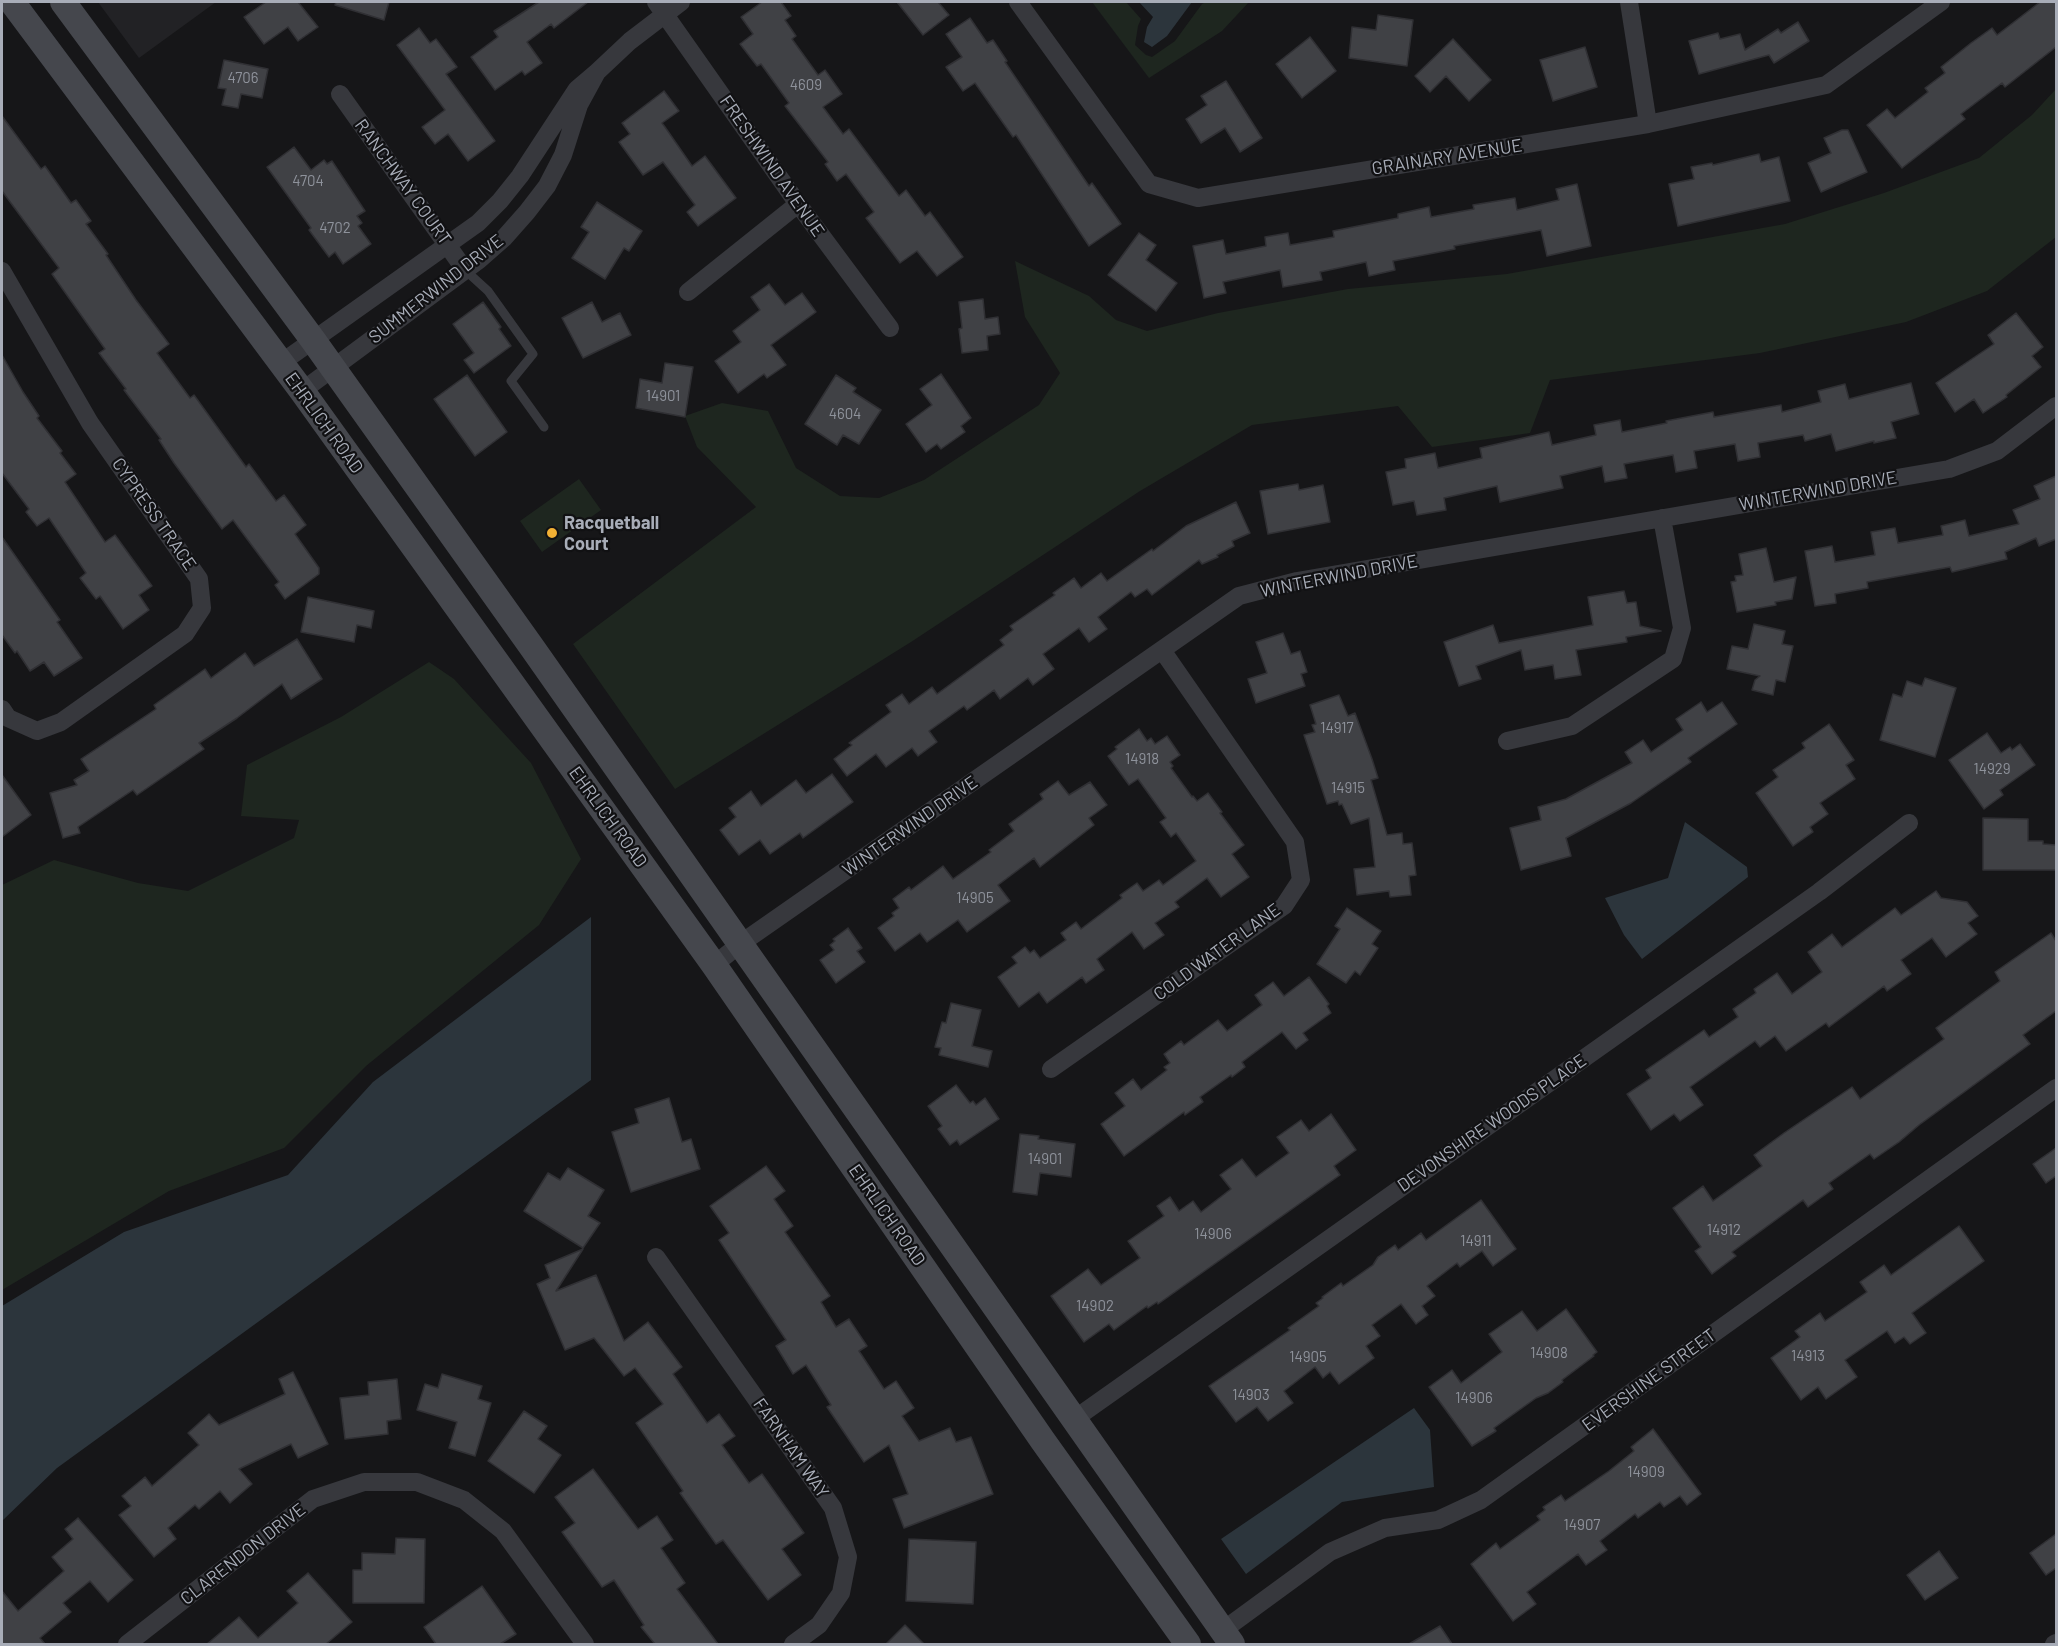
<!DOCTYPE html>
<html>
<head>
<meta charset="utf-8">
<style>
	body { margin:0 }
	#map { position:relative; width:2058px; height:1646px; overflow:hidden; background:#161618; font-family:Barlow,sans-serif }
	canvas { display:block }
	.frame { position:absolute; inset:0; border:3px solid #a8adb8; pointer-events:none }
</style>
</head>
<body>
<div id="map">
<canvas width="2058" height="1646"></canvas>
<div class="frame"></div>
</div>
<script>
const ctx = document.querySelector('canvas').getContext('2d');
ctx.lineJoin = 'round';
function paint(path, color) {
  ctx.fillStyle = color;
  ctx.fill(path, 'evenodd');
}
function shape(rows) {
  const path = new Path2D();
  for (const r of rows) {
    path.moveTo(r[0], r[1]);
    for (let i = 2; i < r.length; i += 2) path.lineTo(r[i], r[i + 1]);
  }
  return path;
}
function trace(path, color, width, dash) {
  ctx.strokeStyle = color;
  ctx.lineWidth = width;
  ctx.lineCap = dash ? 'butt' : 'round';
  ctx.setLineDash(dash || []);
  ctx.stroke(path);
}
function write(font, color, halo, rows, align = 'center') {
  ctx.font = font + ' Barlow,sans-serif';
  ctx.lineWidth = 4.5;
  ctx.setLineDash([]);
  ctx.textBaseline = 'middle';
  ctx.strokeStyle = halo;
  ctx.fillStyle = color;
  for (const [text, x, y, turn = 0] of rows) {
    ctx.save();
    ctx.translate(x, y);
    ctx.rotate((+turn || 0) * Math.PI / 180);
    ctx.textAlign = isNaN(turn) ? turn : align;
    if (halo) ctx.strokeText(text, 0, 0);
    ctx.fillText(text, 0, 0);
    ctx.restore();
  }
}
const built = shape([
	[98,2,216,2,139,58]
]);
const green = shape([
	[1092,2,1126,2,1141,19,1138,26,1135,45,1146,55,1152,57,1175,41,1202,4,1206,2,1249,2,1222,31,1149,78],
	[2056,89,2056,237,1987,291,1906,322,1760,353,1550,380,1530,433,1432,447,1398,406,1252,425,1140,491,911,642,675,789,573,644,756,507,697,447,685,416,722,403,768,411,796,468,840,496,879,498,924,480,1039,405,1060,373,1025,317,1015,261,1089,296,1116,320,1147,331,1218,313,1348,289,1507,274,1785,224,1884,193,1979,158,2032,115],
	[579,479,601,510,542,552,520,521],
	[429,662,454,679,531,763,581,859,539,925,366,1066,284,1148,169,1191,2,1290,2,885,54,860,138,883,188,891,294,838,299,820,241,816,247,765,341,717]
]);
const water = shape([
	[1139,2,1192,2,1167,36,1152,47,1144,42,1147,27,1153,17],
	[1685,822,1747,867,1748,877,1642,959,1624,935,1605,898,1668,878],
	[591,917,591,1080,57,1468,2,1521,2,1306,124,1232,288,1175,373,1082],
	[1414,1408,1430,1430,1434,1487,1342,1502,1246,1574,1221,1539]
]);
const building = shape([
	[266,2,298,2,318,27,298,41,288,27,264,44,244,17,266,2],
	[336,2,389,2,384,20,335,5,336,2],
	[539,2,588,2,554,28,551,24,527,42,542,63,525,75,522,71,495,90,471,57,498,37,494,31,539,2],
	[762,2,781,2,791,16,785,20,796,36,792,39,818,75,825,70,842,94,823,107,843,134,849,129,899,196,906,190,925,216,930,212,963,257,937,276,917,251,900,263,866,218,874,212,846,174,837,181,825,164,828,162,785,106,789,103,761,64,757,66,740,44,753,34,741,17,762,2],
	[897,2,938,2,949,15,923,35,897,2],
	[2040,2,2056,2,2056,47,2005,87,2002,83,1961,114,1965,119,1902,168,1867,125,1887,109,1895,118,1928,92,1925,88,1945,73,1941,67,1971,43,1992,28,1997,35,2040,2],
	[1378,15,1413,20,1407,66,1349,58,1352,27,1376,30,1378,15],
	[970,18,987,43,993,40,1007,61,1005,62,1089,186,1092,183,1121,224,1089,246,1016,135,1013,137,975,83,963,91,946,67,962,57,946,34,970,18],
	[1798,22,1809,41,1774,63,1769,55,1699,74,1689,41,1718,33,1720,39,1740,34,1745,50,1778,29,1781,33,1798,22],
	[419,28,430,43,436,39,457,67,446,74,495,141,468,161,448,134,435,144,422,127,445,110,397,45,419,28],
	[1310,37,1336,71,1302,98,1276,64,1310,37],
	[1453,39,1491,80,1469,101,1446,76,1430,92,1415,76,1453,39],
	[1585,47,1597,87,1553,101,1540,60,1585,47],
	[224,60,268,69,262,98,241,94,238,108,222,105,226,89,218,88,224,60],
	[1226,81,1262,138,1240,152,1225,128,1201,143,1186,119,1207,105,1201,96,1226,81],
	[664,91,679,111,662,123,665,127,692,166,705,156,736,198,698,226,687,212,695,205,663,162,643,175,619,142,630,134,622,123,664,91],
	[2,116,41,169,45,166,71,203,76,200,91,221,86,224,108,254,106,255,136,300,169,344,157,353,190,398,194,395,246,467,249,464,276,501,284,495,306,525,295,534,319,568,319,574,285,599,275,585,279,582,233,520,222,529,174,463,159,440,161,439,124,390,126,389,99,353,105,349,52,274,59,268,2,191,2,116],
	[1842,130,1848,130,1867,172,1821,192,1808,163,1831,153,1824,138,1842,130],
	[294,147,311,170,324,160,327,164,332,161,365,211,357,216,362,223,358,226,371,244,343,264,335,252,329,257,309,230,311,228,267,167,294,147],
	[1759,154,1761,162,1779,157,1790,201,1678,226,1669,184,1694,179,1691,167,1712,163,1713,165,1759,154],
	[1577,184,1591,246,1547,256,1541,230,1454,246,1455,249,1393,261,1395,270,1369,276,1366,262,1320,272,1322,280,1283,287,1280,270,1223,282,1226,293,1204,298,1193,246,1223,240,1226,254,1266,246,1265,237,1288,233,1290,245,1334,237,1333,231,1398,218,1398,214,1429,207,1431,217,1474,209,1473,205,1515,198,1517,210,1559,200,1556,189,1577,184],
	[597,202,642,231,629,251,624,248,605,279,572,258,589,232,581,227,597,202],
	[1139,233,1156,245,1146,260,1177,283,1156,311,1108,275,1139,233],
	[769,284,785,305,802,293,816,312,771,345,786,365,767,378,764,374,738,393,715,361,741,342,733,331,760,310,751,297,769,284],
	[983,299,985,319,998,317,1000,334,987,336,988,350,962,353,959,329,962,328,959,302,983,299],
	[483,302,501,327,499,329,511,346,474,373,464,360,474,353,453,324,483,302],
	[592,302,602,322,620,313,631,335,583,358,562,318,592,302],
	[2016,313,2043,347,2032,356,2041,367,2006,395,2007,397,1983,413,1974,399,1955,412,1936,383,1994,344,1988,335,2016,313],
	[2,355,23,392,39,416,37,418,62,451,60,453,76,474,65,482,105,542,115,535,152,586,139,595,149,610,123,629,100,596,96,599,80,578,86,573,49,518,37,526,26,512,29,509,2,473,2,355],
	[665,363,693,367,685,417,636,408,640,379,662,383,665,363],
	[941,374,971,418,961,426,965,432,941,449,937,444,926,452,906,424,932,405,920,389,941,374],
	[467,375,507,432,475,456,434,399,467,375],
	[836,375,856,388,853,392,881,410,859,444,843,435,837,445,805,424,836,375],
	[1911,383,1919,414,1891,422,1896,438,1874,443,1874,441,1836,451,1831,434,1805,441,1803,435,1758,443,1760,457,1738,461,1735,444,1694,451,1697,468,1676,472,1673,455,1624,464,1627,478,1605,482,1602,466,1560,476,1563,488,1500,502,1497,486,1444,498,1446,510,1417,515,1414,501,1393,505,1386,472,1406,468,1405,459,1435,453,1438,468,1482,458,1480,448,1549,432,1552,445,1596,435,1594,425,1620,420,1622,432,1667,423,1666,421,1713,412,1714,417,1781,405,1782,412,1821,402,1818,391,1845,384,1849,399,1911,383],
	[2056,476,2056,539,2039,546,2036,538,2005,552,2007,559,1952,572,1950,567,1867,582,1868,588,1835,594,1836,603,1815,606,1805,551,1832,546,1835,562,1875,555,1871,532,1895,528,1898,543,1943,535,1941,526,1965,520,1969,536,2019,524,2013,510,2040,499,2034,486,2056,476],
	[1298,484,1299,490,1323,485,1330,522,1268,534,1260,491,1298,484],
	[1236,502,1250,533,1232,541,1234,546,1217,555,1218,557,1202,564,1199,560,1152,595,1147,589,1135,597,1131,592,1098,617,1107,629,1089,642,1079,628,1043,654,1054,669,1033,685,1028,678,1000,699,994,690,967,710,964,706,929,731,937,742,918,756,912,748,886,767,876,754,847,776,834,759,852,745,849,743,891,712,886,705,902,694,909,704,932,687,937,694,1004,645,1000,640,1013,630,1010,626,1055,595,1053,593,1074,578,1081,588,1101,573,1107,581,1152,549,1153,551,1186,526,1236,502],
	[2,537,60,620,57,622,82,658,54,676,44,662,30,671,17,651,15,653,2,635,2,537],
	[1766,548,1774,582,1796,577,1792,599,1775,602,1776,605,1737,612,1731,582,1736,581,1735,576,1743,575,1739,554,1766,548],
	[1624,591,1627,603,1636,602,1640,626,1661,631,1626,637,1627,642,1576,650,1581,675,1555,679,1553,665,1525,670,1521,650,1476,666,1481,679,1459,686,1444,642,1493,625,1499,643,1593,625,1588,597,1624,591],
	[308,597,374,611,371,628,357,625,354,642,301,632,308,597],
	[1754,624,1785,631,1782,644,1793,646,1785,682,1776,680,1773,695,1752,690,1755,680,1760,676,1727,669,1732,646,1748,649,1754,624],
	[1283,633,1291,654,1300,651,1307,672,1301,674,1305,686,1256,703,1248,679,1267,673,1256,642,1283,633],
	[297,639,322,679,291,699,282,684,237,718,199,743,204,749,137,795,133,790,78,827,80,833,63,838,50,793,77,785,74,780,89,771,81,759,156,709,154,705,205,669,211,678,245,653,254,666,297,639],
	[1925,678,1956,688,1935,757,1880,740,1893,694,1902,697,1907,681,1922,686,1925,678],
	[1339,695,1348,716,1355,713,1372,759,1378,778,1371,780,1387,835,1402,833,1403,844,1412,843,1416,875,1409,876,1411,895,1390,897,1389,891,1357,895,1354,869,1375,867,1369,818,1351,824,1342,804,1339,805,1338,801,1327,804,1304,735,1315,732,1312,725,1316,724,1310,705,1339,695],
	[1701,702,1707,712,1722,702,1737,724,1688,758,1691,762,1631,803,1566,838,1571,856,1521,870,1510,828,1541,820,1538,807,1566,799,1632,763,1625,752,1643,740,1651,752,1683,730,1676,719,1701,702],
	[1829,724,1854,760,1846,765,1855,779,1820,803,1828,814,1810,827,1813,832,1793,846,1756,793,1778,777,1773,770,1805,748,1802,743,1829,724],
	[1139,729,1147,741,1151,738,1155,744,1167,736,1180,755,1170,762,1173,766,1171,768,1192,797,1193,796,1197,801,1208,793,1222,812,1220,813,1244,845,1232,854,1249,877,1221,897,1207,878,1175,902,1179,907,1155,923,1164,935,1144,949,1132,932,1097,959,1104,970,1086,983,1082,977,1047,1003,1039,992,1019,1007,998,977,1017,963,1012,957,1025,947,1030,953,1034,950,1040,958,1066,940,1061,933,1076,922,1081,929,1122,898,1120,895,1137,883,1143,891,1159,880,1163,885,1196,861,1176,833,1171,837,1160,822,1166,818,1138,779,1129,785,1108,756,1117,749,1115,747,1139,729],
	[1987,733,2001,753,2010,747,2012,750,2020,744,2035,765,2000,790,2003,795,1984,809,1949,760,1987,733],
	[832,774,853,802,803,838,800,833,770,854,760,840,739,855,720,830,736,817,729,808,751,791,761,806,796,780,806,793,832,774],
	[2,775,31,815,2,837,2,775],
	[1058,781,1069,795,1090,782,1107,805,1089,818,1094,825,1040,867,1034,858,998,885,1010,901,967,932,958,920,927,942,920,933,895,951,878,928,894,916,892,913,899,908,893,899,909,887,911,890,943,866,953,879,991,852,989,850,1014,831,1009,824,1043,799,1040,794,1058,781],
	[1983,818,2028,819,2028,841,2043,841,2043,844,2056,845,2056,870,1983,870,1983,818],
	[1936,891,1941,898,1967,902,1978,916,1968,923,1977,934,1946,957,1932,938,1901,960,1911,974,1887,991,1884,986,1829,1027,1826,1023,1786,1051,1775,1036,1760,1047,1755,1041,1690,1087,1703,1105,1680,1121,1674,1114,1651,1130,1627,1094,1651,1078,1646,1070,1704,1030,1709,1037,1738,1017,1733,1009,1756,993,1754,989,1777,973,1792,994,1822,972,1808,952,1832,934,1842,947,1895,908,1901,915,1936,891],
	[1347,908,1381,931,1372,944,1378,948,1360,975,1355,971,1346,983,1317,964,1340,929,1335,926,1347,908],
	[848,928,862,948,857,951,865,962,836,983,820,960,834,950,830,945,835,941,833,939,848,928],
	[2051,933,2056,941,2056,1011,2023,1035,2030,1044,1919,1125,1899,1142,1874,1159,1870,1154,1829,1183,1833,1189,1808,1207,1803,1200,1732,1252,1736,1256,1712,1274,1695,1251,1701,1247,1673,1208,1703,1186,1713,1201,1762,1166,1754,1155,1784,1133,1852,1087,1860,1099,1944,1039,1936,1028,2000,981,1995,972,2051,933],
	[1309,977,1329,1004,1327,1006,1331,1013,1303,1033,1308,1040,1296,1049,1282,1032,1242,1062,1245,1067,1232,1077,1231,1075,1200,1097,1203,1102,1185,1115,1184,1112,1124,1156,1101,1124,1125,1106,1115,1093,1133,1079,1141,1090,1167,1070,1164,1067,1170,1063,1164,1054,1181,1041,1184,1045,1218,1020,1227,1031,1262,1005,1255,995,1273,982,1284,996,1309,977],
	[951,1003,981,1010,972,1046,992,1051,988,1067,939,1055,941,1048,935,1047,942,1022,946,1023,951,1003],
	[956,1085,970,1103,973,1101,976,1105,985,1098,999,1119,960,1145,957,1140,950,1145,938,1129,942,1126,928,1106,956,1085],
	[669,1098,682,1142,691,1139,700,1169,631,1192,612,1132,639,1123,635,1109,669,1098],
	[1331,1114,1356,1150,1334,1166,1340,1175,1158,1304,1157,1302,1148,1308,1147,1306,1114,1330,1109,1324,1084,1342,1051,1296,1088,1269,1101,1285,1140,1258,1128,1241,1164,1216,1157,1206,1170,1197,1179,1211,1193,1201,1201,1212,1231,1189,1220,1175,1242,1159,1256,1177,1289,1153,1277,1137,1301,1120,1309,1131,1331,1114],
	[1020,1134,1039,1136,1038,1139,1075,1144,1071,1177,1040,1173,1037,1195,1013,1192,1020,1134],
	[2056,1148,2056,1176,2046,1183,2033,1164,2056,1148],
	[766,1166,785,1191,774,1199,793,1226,785,1232,830,1296,821,1302,836,1327,849,1319,867,1346,859,1351,884,1389,896,1381,914,1408,902,1416,919,1441,950,1428,956,1442,971,1437,993,1494,904,1528,893,1499,908,1494,889,1445,864,1462,827,1407,831,1405,806,1365,793,1374,776,1346,786,1340,719,1240,729,1233,710,1206,766,1166],
	[568,1168,604,1190,588,1216,600,1223,583,1248,524,1211,548,1173,560,1180,568,1168],
	[1481,1200,1516,1249,1493,1266,1482,1251,1460,1267,1457,1263,1427,1286,1435,1296,1422,1306,1428,1315,1416,1324,1401,1304,1372,1325,1380,1336,1366,1346,1374,1358,1339,1384,1330,1372,1323,1378,1315,1367,1284,1391,1293,1403,1268,1421,1257,1407,1236,1422,1209,1386,1290,1330,1288,1328,1319,1306,1316,1303,1323,1298,1322,1297,1341,1283,1343,1286,1373,1265,1378,1257,1395,1245,1398,1250,1421,1233,1426,1240,1481,1200],
	[1959,1226,1984,1261,1912,1313,1926,1333,1910,1344,1904,1337,1895,1343,1887,1331,1845,1360,1857,1377,1826,1399,1818,1387,1801,1400,1771,1358,1800,1337,1795,1331,1820,1313,1825,1321,1867,1292,1860,1282,1884,1265,1891,1275,1959,1226],
	[583,1249,556,1291,596,1275,624,1341,648,1322,682,1367,673,1374,707,1423,719,1414,735,1436,722,1445,749,1483,762,1474,804,1533,782,1549,801,1575,768,1600,723,1540,716,1544,680,1493,683,1491,636,1423,663,1404,635,1368,624,1376,594,1338,565,1350,537,1284,550,1278,545,1265,583,1249],
	[1566,1309,1597,1352,1593,1355,1594,1356,1562,1380,1563,1382,1548,1393,1536,1398,1494,1428,1496,1431,1472,1446,1429,1387,1452,1370,1461,1383,1502,1352,1489,1334,1522,1311,1537,1331,1566,1309],
	[293,1372,328,1444,298,1458,291,1444,239,1469,252,1484,230,1503,220,1491,199,1509,195,1505,168,1528,176,1539,154,1557,119,1515,131,1506,122,1496,145,1477,152,1486,199,1445,188,1433,209,1414,219,1425,285,1394,279,1379,293,1372],
	[442,1374,482,1386,478,1399,491,1403,475,1456,449,1448,457,1422,417,1410,425,1384,438,1388,442,1374],
	[397,1379,401,1419,387,1421,388,1434,345,1439,340,1398,369,1395,368,1382,397,1379],
	[524,1411,547,1426,538,1439,561,1455,534,1493,488,1461,524,1411],
	[1653,1429,1701,1494,1687,1505,1680,1496,1664,1507,1660,1502,1638,1518,1635,1514,1600,1541,1607,1550,1586,1565,1578,1554,1527,1592,1536,1604,1513,1621,1471,1564,1496,1543,1500,1549,1540,1520,1537,1516,1545,1510,1543,1507,1561,1495,1565,1501,1609,1471,1634,1451,1631,1447,1653,1429],
	[593,1469,638,1529,657,1516,673,1540,661,1548,685,1583,677,1589,718,1644,655,1644,641,1627,644,1625,614,1580,602,1587,562,1532,575,1523,555,1497,593,1469],
	[78,1518,133,1580,108,1602,90,1581,63,1603,71,1612,40,1638,45,1644,2,1644,2,1591,18,1611,64,1571,52,1557,73,1539,65,1529,78,1518],
	[2056,1534,2056,1568,2046,1575,2030,1553,2056,1534],
	[396,1538,425,1539,424,1603,353,1603,353,1570,362,1570,362,1553,395,1554,396,1538],
	[909,1539,976,1542,973,1604,906,1601,909,1539],
	[1939,1551,1958,1578,1925,1600,1907,1575,1939,1551],
	[308,1573,352,1622,326,1644,207,1644,239,1617,258,1638,298,1603,287,1591,308,1573],
	[482,1586,516,1634,500,1644,436,1644,424,1627,482,1586],
	[905,1625,924,1644,886,1644,905,1625],
	[1440,1626,1452,1644,1409,1644,1440,1626]
]);
const lane = shape([
	[465,270,488,291,533,354,511,381,544,427]
]);
const street = shape([
	[656,2,798,204,890,328],
	[1018,2,1149,184,1198,198,1648,124,1826,85,1941,2],
	[1629,2,1648,124],
	[597,72,630,41,681,2],
	[340,94,465,270],
	[2,271,90,423,199,579,202,608,185,634,61,722,37,731,8,718,2,709],
	[688,292,798,204],
	[281,363,478,223,500,201,520,176,577,89,597,72,579,105,563,155,547,186,527,212,504,238,479,260,302,391],
	[1507,741,1572,726,1673,659,1682,628,1662,518],
	[714,965,740,944,1239,596,1297,581,1949,469,1997,451,2056,406],
	[1051,1069,1284,906,1301,880,1295,842,1162,650],
	[656,1257,833,1508,848,1557,841,1593,819,1625,793,1644],
	[1073,1420,1819,892,1909,823],
	[1222,1631,1330,1552,1385,1528,1438,1520,1481,1500,2056,1088],
	[127,1644,313,1499,364,1482,417,1482,464,1500,503,1531,585,1644],
	[2054,1644,2056,1643]
]);
const secondary = shape([
	[12,2,302,391,714,965,1043,1441,1188,1644],
	[63,2,313,340,531,646,1232,1644]
]);
const markers = [
	[552,533,6,"#f2b134"]
];
const numberNames = [
	["4706",243,78],
	["4609",806,85],
	["4704",308,181],
	["4702",335,228],
	["14901",663,396],
	["4604",845,414],
	["14917",1337,728],
	["14918",1142,759],
	["14929",1992,769],
	["14915",1348,788],
	["14905",975,898],
	["14901",1045,1159],
	["14912",1724,1230],
	["14906",1213,1234],
	["14911",1476,1241],
	["14902",1095,1306],
	["14908",1549,1353],
	["14913",1808,1356],
	["14905",1308,1357],
	["14903",1251,1395],
	["14906",1474,1398],
	["14909",1646,1472],
	["14907",1582,1525]
];
const streetNames = [
	["GRAINARY AVENUE",1447,157,-9],
	["FRESHWIND AVENUE",772,166,55],
	["RANCHWAY COURT",403,182,54],
	["SUMMERWIND DRIVE",436,289,-38],
	["EHRLICH ROAD",324,423,54],
	["WINTERWIND DRIVE",1818,491,-10],
	["CYPRESS TRACE",154,514,55],
	["WINTERWIND DRIVE",1339,576,-11],
	["EHRLICH ROAD",608,817,54],
	["WINTERWIND DRIVE",910,826,-35],
	["COLD WATER LANE",1217,952,-36],
	["DEVONSHIRE WOODS PLACE",1492,1123,-35],
	["EHRLICH ROAD",887,1215,55],
	["EVERSHINE STREET",1649,1380,-36],
	["FARNHAM WAY",791,1448,55],
	["CLARENDON DRIVE",243,1554,-38]
];
const poiNames = [
	["Racquetball",564,523],
	["Court",564,544]
];
paint(built, '#222225');
paint(green, '#1e261f');
paint(water, '#2c353c');
paint(building, '#404145');
trace(building, '#303034', 1.5);
trace(lane, '#37383d', 9);
trace(street, '#37383d', 18);
trace(secondary, '#45474d', 26);
for (const [x, y, r, color] of markers) {
  const dot = new Path2D();
  dot.arc(x, y, r, 0, 2 * Math.PI);
  ctx.fillStyle = color;
  ctx.fill(dot);
  trace(dot, '#111113', 2);
}
write('15px', '#8e929b', null, numberNames);
write('18px', '#a8adb8', '#111113', streetNames);
write('bold 18px', '#a8adb8', '#111113', poiNames, 'left');
</script>
</body>
</html>
